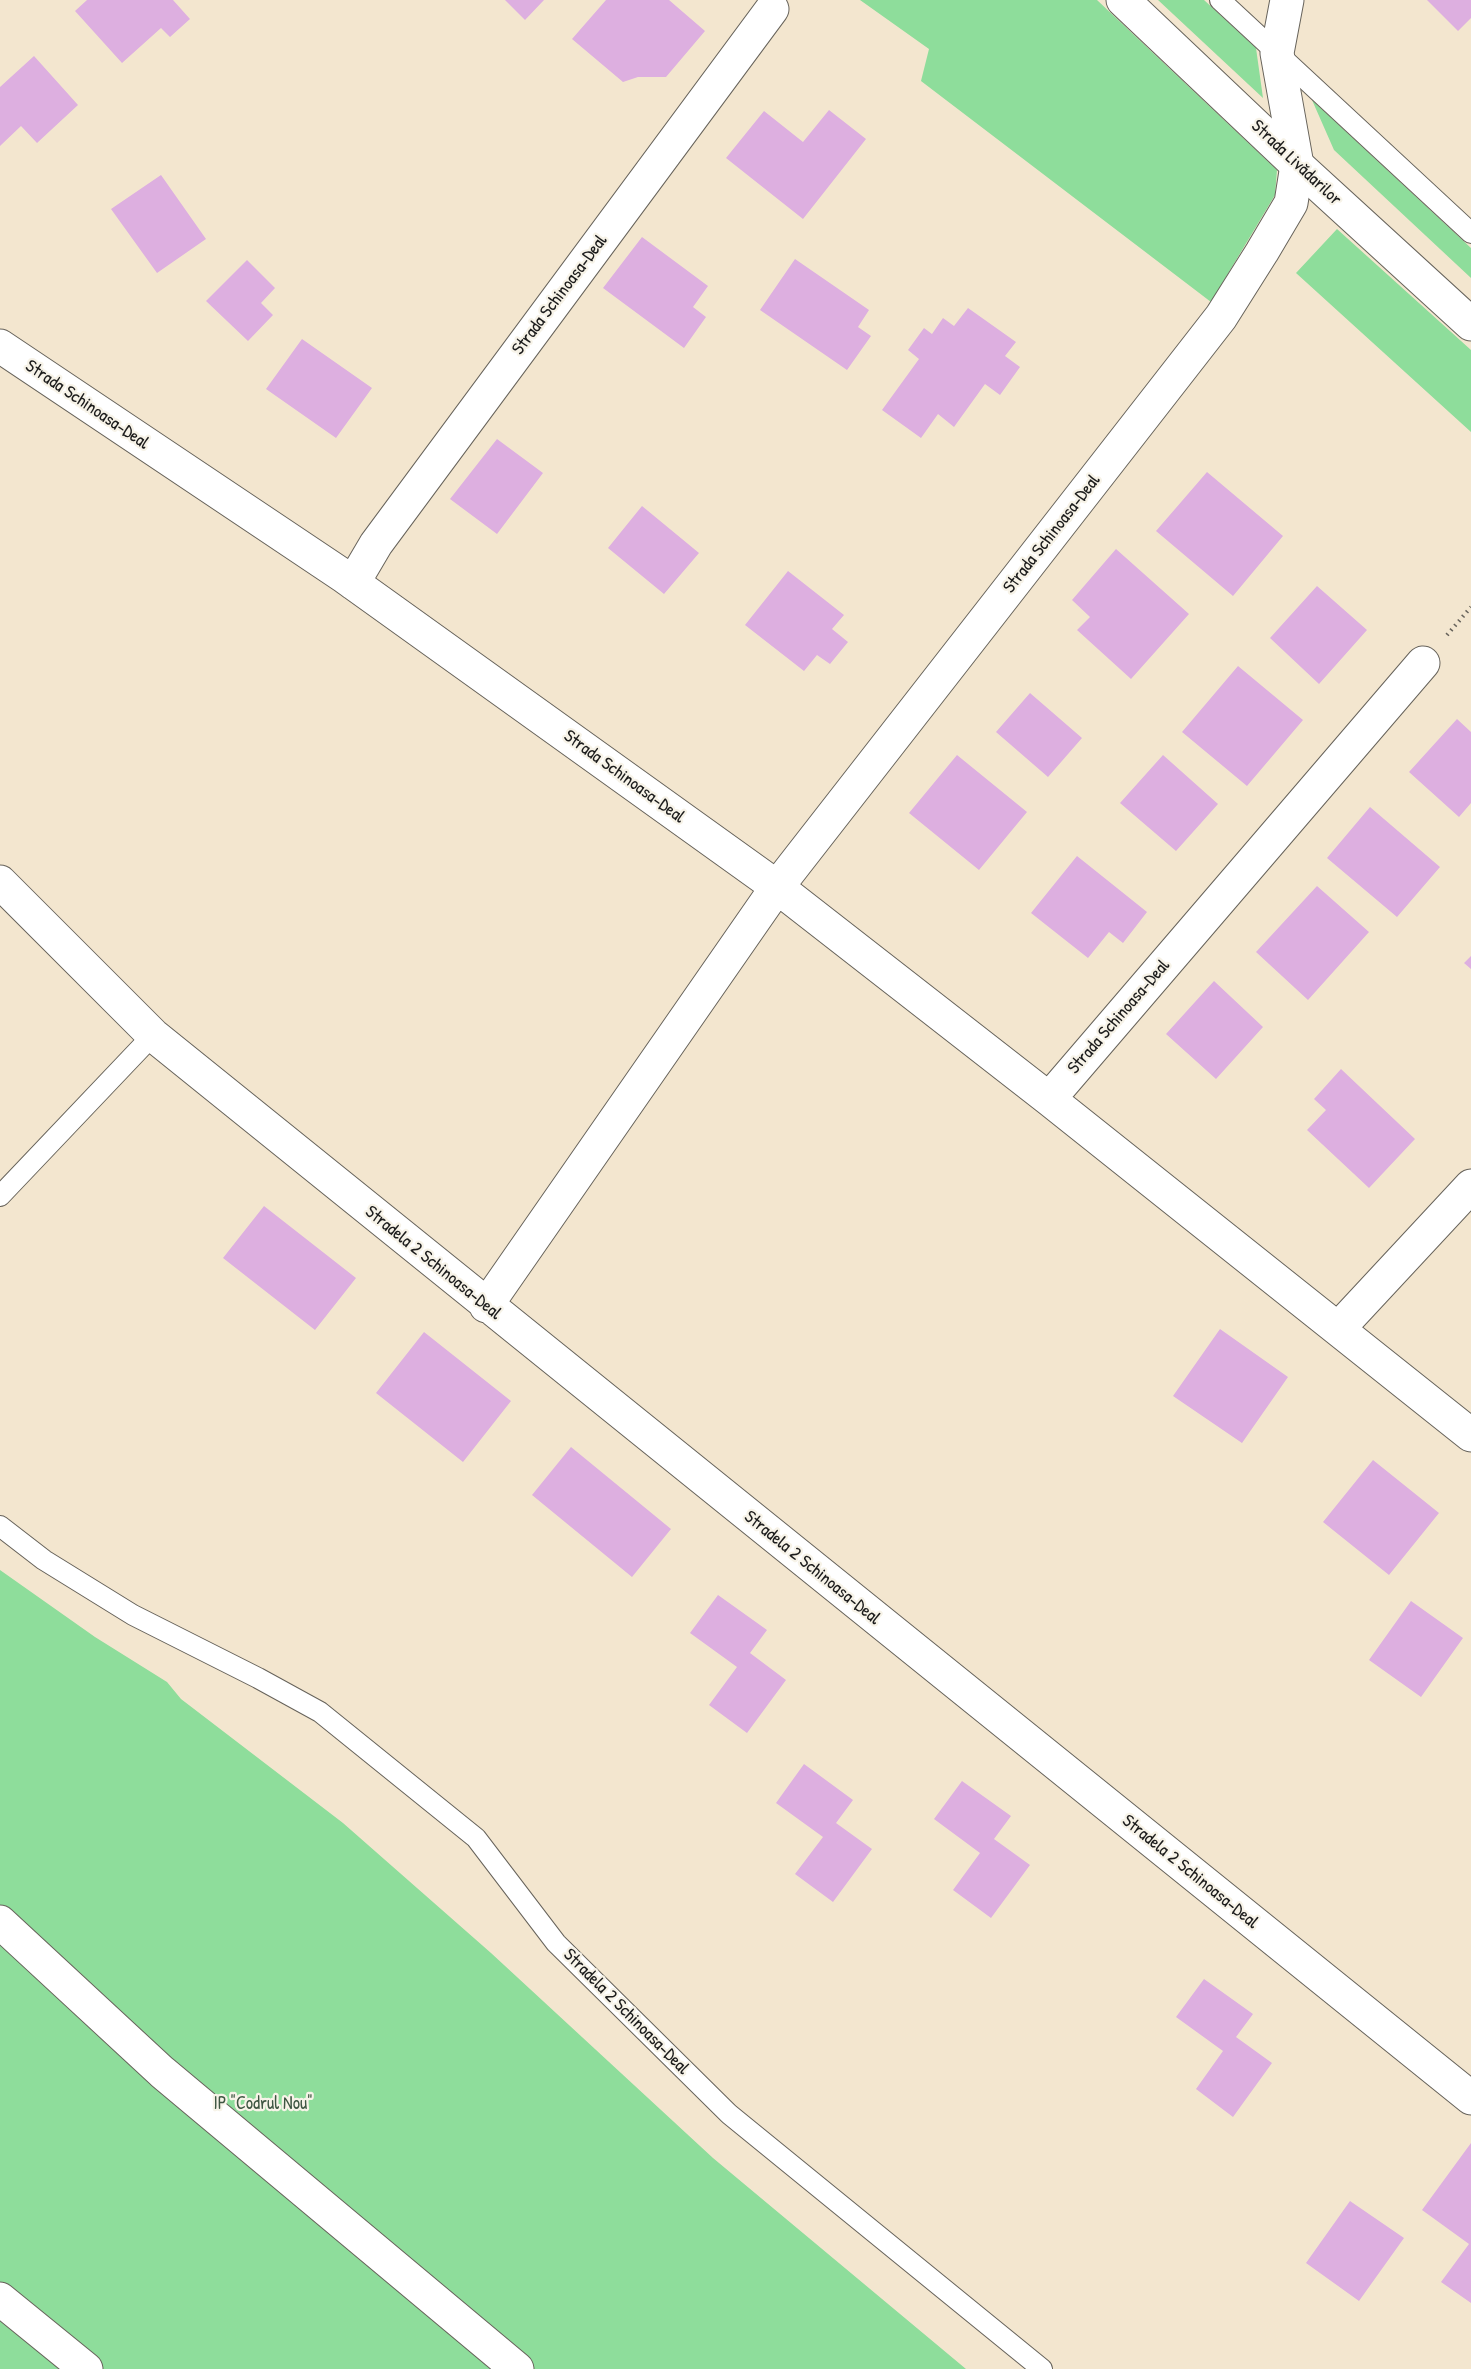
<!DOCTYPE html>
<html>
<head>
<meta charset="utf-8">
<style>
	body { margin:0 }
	canvas { display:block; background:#f3e6cf }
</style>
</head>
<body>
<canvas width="1471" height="2369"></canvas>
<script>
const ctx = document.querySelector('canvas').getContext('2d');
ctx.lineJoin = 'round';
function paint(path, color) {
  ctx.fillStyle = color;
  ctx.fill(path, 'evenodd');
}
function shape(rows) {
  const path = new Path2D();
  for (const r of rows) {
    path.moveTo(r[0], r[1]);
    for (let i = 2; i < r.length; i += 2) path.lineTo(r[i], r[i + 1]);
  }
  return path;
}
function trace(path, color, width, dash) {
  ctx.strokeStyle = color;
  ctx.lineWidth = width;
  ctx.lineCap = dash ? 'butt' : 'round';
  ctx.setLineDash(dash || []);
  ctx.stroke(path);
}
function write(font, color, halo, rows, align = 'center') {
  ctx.font = font + ' "Patrick Hand",sans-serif';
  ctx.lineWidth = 4.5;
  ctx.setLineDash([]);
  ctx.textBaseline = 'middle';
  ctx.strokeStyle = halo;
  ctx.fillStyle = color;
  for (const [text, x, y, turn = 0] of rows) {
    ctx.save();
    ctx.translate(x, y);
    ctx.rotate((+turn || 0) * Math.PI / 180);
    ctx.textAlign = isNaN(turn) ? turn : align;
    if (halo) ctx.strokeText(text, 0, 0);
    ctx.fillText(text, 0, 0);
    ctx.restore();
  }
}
const green = shape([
	[860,0,1097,0,1277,170,1275,195,1211,302,921,81,929,49],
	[1158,0,1204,0,1256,48,1263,98],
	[1312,100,1471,248,1471,278,1334,150],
	[1337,229,1471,350,1471,432,1296,273],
	[0,1570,95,1637,167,1682,181,1699,343,1823,491,1953,713,2158,966,2369,0,2369]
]);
const building = shape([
	[87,0,173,0,190,19,170,37,161,28,122,63,75,11],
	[505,0,544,0,525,20],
	[606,0,669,0,705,31,666,77,638,77,623,82,572,39],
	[1427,0,1471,0,1471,18,1458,31],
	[34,56,78,105,37,143,21,126,0,146,0,87],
	[829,110,866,139,803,219,726,158,764,111,803,142],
	[161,175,206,239,157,273,111,209],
	[642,237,708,286,693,307,706,317,684,348,603,288],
	[795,259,869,310,858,327,871,336,847,370,760,310],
	[247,260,275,288,261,303,273,315,248,341,206,301],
	[968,308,1016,342,1005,356,1020,367,1000,395,985,384,954,427,938,414,921,438,882,410,919,359,908,350,924,328,932,334,943,318,954,326],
	[302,339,372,388,336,438,266,389],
	[497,439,543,473,497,534,450,499],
	[1207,472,1283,536,1233,596,1156,531],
	[642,506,699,553,664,594,608,548],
	[1116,549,1189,614,1131,679,1077,630,1090,617,1072,600],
	[788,571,844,615,832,629,848,642,830,664,817,655,804,671,745,625],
	[1317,586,1367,630,1319,684,1270,638],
	[1238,666,1303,720,1247,786,1182,732],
	[1030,693,1082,738,1048,777,996,732],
	[1457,719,1471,732,1471,803,1459,817,1409,772],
	[957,755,1027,812,979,870,909,813],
	[1163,755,1218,804,1176,851,1120,803],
	[1370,807,1440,867,1397,917,1327,858],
	[1077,856,1147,912,1123,943,1109,932,1088,958,1031,913],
	[1317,886,1369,932,1308,1000,1256,952],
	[1471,956,1471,969,1464,963],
	[1214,981,1263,1027,1216,1079,1166,1034],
	[1341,1069,1415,1139,1369,1188,1307,1130,1326,1110,1314,1099],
	[264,1206,356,1278,315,1330,223,1258],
	[1220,1329,1288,1377,1242,1443,1173,1396],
	[424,1332,511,1401,463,1462,376,1393],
	[571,1447,671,1529,632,1577,532,1495],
	[1373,1460,1439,1513,1389,1575,1323,1522],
	[718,1595,767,1630,750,1653,786,1680,747,1733,709,1705,737,1667,690,1633],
	[1411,1601,1463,1638,1421,1697,1369,1660],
	[804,1764,853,1800,836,1823,872,1849,833,1902,795,1874,823,1837,776,1803],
	[962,1781,1011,1816,994,1839,1030,1865,991,1918,953,1890,980,1853,934,1819],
	[1204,1979,1253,2014,1236,2037,1272,2063,1233,2117,1196,2089,1223,2051,1176,2017],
	[1471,2143,1471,2303,1441,2282,1469,2244,1422,2210],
	[1350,2201,1404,2238,1359,2301,1306,2263]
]);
const path = shape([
	[1447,635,1471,607]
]);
const service = shape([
	[1220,0,1471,233],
	[0,1196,153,1035],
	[0,1526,44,1560,133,1615,258,1678,320,1712,476,1838,556,1943,729,2114,1042,2369]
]);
const minor = shape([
	[0,346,345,577,777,887,1049,1099,1471,1435],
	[353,583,376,544,772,9],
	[0,882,153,1035,1471,2098],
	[1049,1099,1423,663],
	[486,1306,777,887,1221,317,1262,252,1291,203,1297,165,1277,53,1287,0],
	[1338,1329,1471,1186],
	[0,1922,162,2072,517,2369],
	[0,2299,86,2369]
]);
const tertiary = shape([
	[1123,0,1297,165,1471,324]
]);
const streetNames = [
	["Strada Livădarilor",1296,163,43],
	["Strada Schinoasa-Deal",560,295,-53],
	["Strada Schinoasa-Deal",87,405,34],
	["Strada Schinoasa-Deal",1052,534,-52],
	["Strada Schinoasa-Deal",624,777,36],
	["Strada Schinoasa-Deal",1119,1017,-49],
	["Stradela 2 Schinoasa-Deal",433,1263,39],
	["Stradela 2 Schinoasa-Deal",812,1568,39],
	["Stradela 2 Schinoasa-Deal",1190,1872,39],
	["Stradela 2 Schinoasa-Deal",626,2012,45]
];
const parkNames = [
	["IP \"Codrul Nou\"",263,2104]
];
paint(green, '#8edd9b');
paint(building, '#ddafe0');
trace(service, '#67635b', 22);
trace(minor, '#67635b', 35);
trace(tertiary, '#67635b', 35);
trace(path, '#67635b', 4, [1.5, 4.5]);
trace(service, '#fff', 20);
trace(minor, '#fff', 33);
trace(tertiary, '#fff', 33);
write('18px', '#1c1c1c', '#f7f3e8', streetNames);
write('18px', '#3e5642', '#f7f3e8', parkNames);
</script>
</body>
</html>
